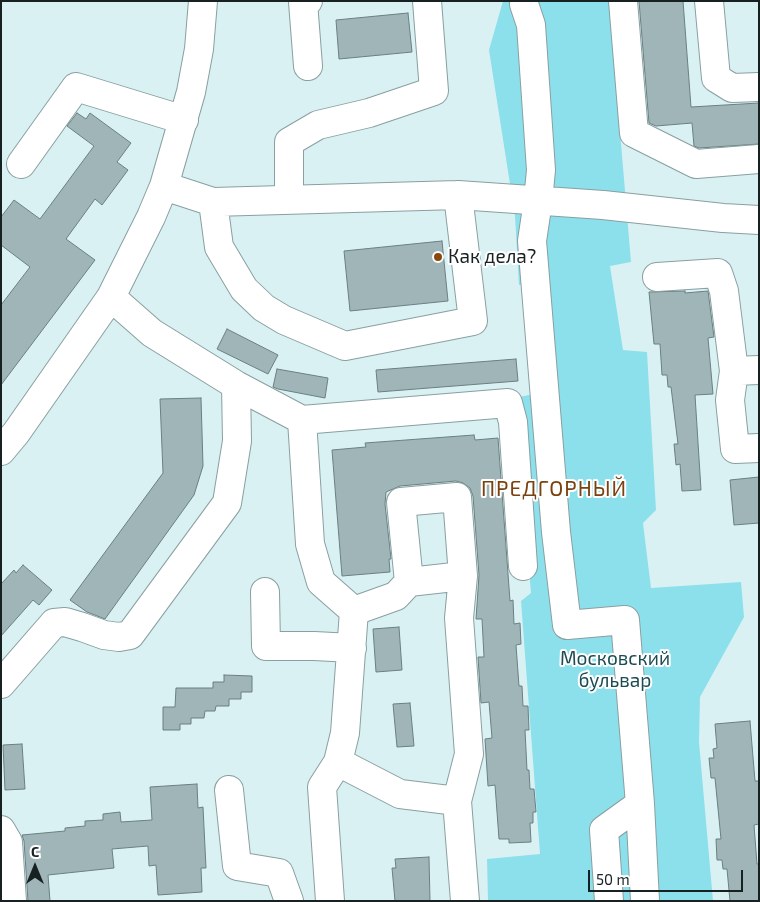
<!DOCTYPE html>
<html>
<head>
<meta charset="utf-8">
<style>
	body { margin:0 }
	#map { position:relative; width:760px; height:902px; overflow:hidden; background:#daf1f4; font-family:"Exo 2",sans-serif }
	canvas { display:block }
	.frame { position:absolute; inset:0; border:2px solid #182122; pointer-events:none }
	.north { position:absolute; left:10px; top:842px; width:50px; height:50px; -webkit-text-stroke:4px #fff; paint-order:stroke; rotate:0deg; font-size:14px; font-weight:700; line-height:20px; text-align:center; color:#182122 }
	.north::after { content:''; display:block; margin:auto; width:18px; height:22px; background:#182122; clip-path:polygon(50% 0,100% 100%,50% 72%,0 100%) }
	.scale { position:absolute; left:588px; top:870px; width:155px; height:22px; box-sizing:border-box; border:2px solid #182122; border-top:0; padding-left:6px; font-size:15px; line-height:18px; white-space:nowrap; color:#182122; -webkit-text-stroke:4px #fff; paint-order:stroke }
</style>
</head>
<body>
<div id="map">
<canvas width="760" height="902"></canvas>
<div class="frame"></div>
<div class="north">С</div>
<div class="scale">50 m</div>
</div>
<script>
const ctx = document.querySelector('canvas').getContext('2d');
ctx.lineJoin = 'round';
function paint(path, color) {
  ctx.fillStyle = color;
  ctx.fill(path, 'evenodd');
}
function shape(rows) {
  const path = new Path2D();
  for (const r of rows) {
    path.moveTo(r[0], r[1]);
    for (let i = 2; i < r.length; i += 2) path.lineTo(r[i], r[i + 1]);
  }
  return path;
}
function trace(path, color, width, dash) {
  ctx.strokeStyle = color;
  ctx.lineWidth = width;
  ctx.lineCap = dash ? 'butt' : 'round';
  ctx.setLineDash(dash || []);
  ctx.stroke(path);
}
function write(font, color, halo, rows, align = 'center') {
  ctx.font = font + ' "Exo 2",sans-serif';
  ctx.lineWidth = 4;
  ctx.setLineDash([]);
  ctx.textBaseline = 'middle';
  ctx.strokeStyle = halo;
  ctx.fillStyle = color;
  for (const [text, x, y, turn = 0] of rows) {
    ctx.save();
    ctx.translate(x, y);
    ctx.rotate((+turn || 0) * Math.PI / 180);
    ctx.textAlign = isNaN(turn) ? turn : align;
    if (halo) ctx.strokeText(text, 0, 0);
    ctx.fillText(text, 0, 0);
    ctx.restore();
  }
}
const green = shape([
	[503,1,609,1,631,262,610,266,623,350,647,352,656,510,643,523,651,588,741,582,744,617,700,697,699,742,713,901,488,901,487,859,540,854,521,601,531,593,514,398,539,393,529,284,519,285,515,216,489,50]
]);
const building = shape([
	[639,1,683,1,691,107,759,103,759,144,699,148,694,146,692,123,656,126,649,123,639,1],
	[408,13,412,52,339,59,336,20,408,13],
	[77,113,86,119,90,113,131,143,117,162,128,170,102,205,95,199,66,239,95,260,1,385,1,305,30,267,1,245,1,217,14,200,40,219,94,146,67,126,77,113],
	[442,241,448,301,350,311,344,251,442,241],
	[685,291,685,293,708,291,714,337,708,338,713,394,695,395,701,490,682,491,680,464,676,465,674,444,678,444,671,387,668,387,667,375,662,375,660,344,654,344,649,292,685,291],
	[227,329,278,355,268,374,217,349,227,329],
	[516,359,518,381,378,392,376,370,516,359],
	[277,369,328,378,325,398,278,389,273,387,277,369],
	[201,398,203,466,194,495,105,619,87,612,70,600,163,473,160,399,201,398],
	[474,435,475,440,498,438,510,601,513,600,514,624,520,623,521,644,516,645,519,686,522,686,523,706,528,706,529,730,525,730,527,770,529,770,530,789,534,789,536,812,533,812,533,823,530,823,531,842,509,843,509,839,499,839,495,785,488,786,485,739,492,738,489,702,481,703,478,657,484,657,482,619,476,619,479,575,473,496,470,488,463,483,456,481,400,486,386,492,385,504,391,559,389,559,390,572,342,576,332,450,366,447,365,443,474,435],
	[759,477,759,523,734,525,730,480,759,477],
	[23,565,52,590,39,605,33,600,1,636,1,584,14,570,16,573,23,565],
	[399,627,402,670,376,672,373,629,399,627],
	[224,675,252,676,252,692,241,692,241,699,229,699,229,706,216,706,215,711,205,711,204,718,191,718,191,724,180,724,180,730,163,730,163,707,175,707,176,688,213,688,213,682,224,682,224,675],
	[410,703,414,746,397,747,393,704,410,703],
	[750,721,755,781,759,781,759,824,754,825,757,864,759,864,759,901,730,901,727,869,723,869,722,860,717,860,716,839,721,839,715,778,711,778,709,758,714,758,713,749,717,748,715,724,750,721],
	[22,744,25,789,5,790,3,745,22,744],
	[197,784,198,808,203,807,206,868,201,868,202,892,158,895,156,865,149,866,148,846,112,849,114,868,48,875,50,901,28,901,24,841,22,835,65,831,65,828,85,826,85,821,103,820,103,814,120,812,121,822,152,820,150,787,197,784],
	[429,857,430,901,395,901,392,868,396,868,395,859,429,857]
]);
const minor = shape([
	[308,1,303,2,308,66],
	[623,1,634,133,696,164,759,159],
	[709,1,716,78,732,88,759,87],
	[524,4,531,25,541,170,538,201,532,241,556,532,567,625,625,620,640,804,645,901],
	[21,164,76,87,184,120],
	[164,186,213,202,458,195,603,205,723,218,759,220],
	[289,199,289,142,318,125,369,113,434,91,427,1],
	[213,202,219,247,244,289,264,308,284,320,345,346,473,321,458,195],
	[657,277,718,273,724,291,734,371],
	[111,297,152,333,236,385,302,420,310,544,321,582,354,611,345,733,338,762,322,787,330,901],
	[759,370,734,371,730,400,735,449,759,448],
	[302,420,508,403,513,422,523,566],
	[1,451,16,433,111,297,151,217,164,186,191,92,199,49,203,1],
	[409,582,463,576],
	[265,592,266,646,314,646,352,648],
	[354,611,396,596,409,582,401,502,457,497,463,576,459,618,469,754,457,801],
	[1,684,54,623,65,622,82,627,104,635,119,637,130,635,227,503,237,441,236,385],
	[338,762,400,794,457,801,465,901],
	[229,790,237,866,279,873,289,901],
	[1,830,8,842,12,901],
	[609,901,604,830,640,804]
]);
const markers = [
	[438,257,5,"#88490f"]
];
const poiNames = [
	["Как дела?",448,257]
];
const parkNames = [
	["Московский",615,659],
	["бульвар",615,681]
];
const quarterNames = [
	["ПРЕДГОРНЫЙ",554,489]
];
paint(green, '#8ce0eb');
paint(building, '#a0b5b8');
trace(building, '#6a7f81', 1);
trace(minor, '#899fa1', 30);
trace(minor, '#fff', 28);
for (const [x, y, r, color] of markers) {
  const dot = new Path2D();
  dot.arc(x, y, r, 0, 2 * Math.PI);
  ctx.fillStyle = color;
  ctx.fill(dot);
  trace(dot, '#fff', 2);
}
write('19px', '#182122', '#fff', poiNames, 'left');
write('19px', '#1c4c52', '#fff', parkNames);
ctx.letterSpacing = '1px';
write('21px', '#7b410e', '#fff', quarterNames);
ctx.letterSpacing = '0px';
</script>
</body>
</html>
